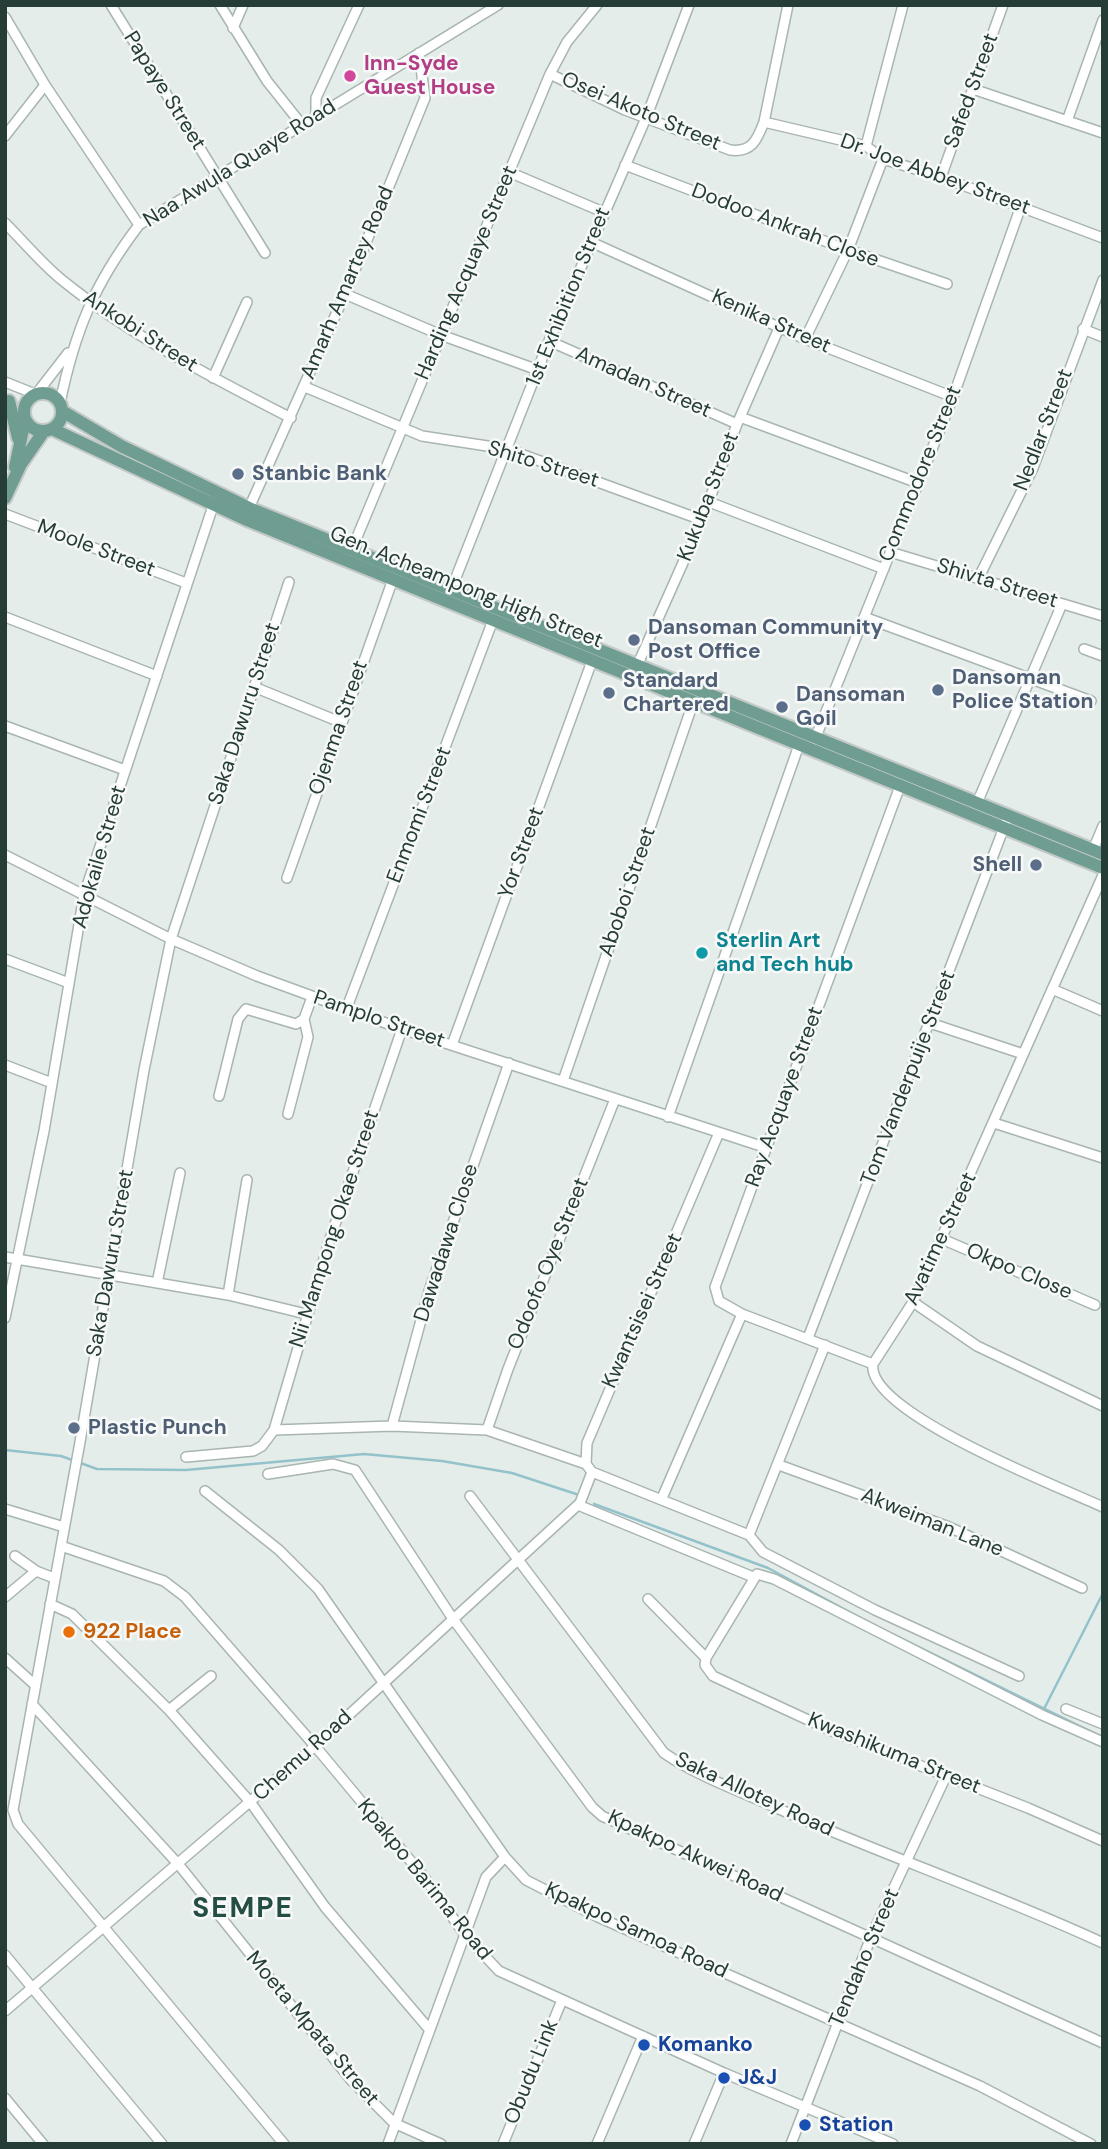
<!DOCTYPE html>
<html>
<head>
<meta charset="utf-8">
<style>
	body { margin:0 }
	#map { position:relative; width:1108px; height:2149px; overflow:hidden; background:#e5edea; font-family:"DM Sans",sans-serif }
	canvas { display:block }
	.frame { position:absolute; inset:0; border:7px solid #263d37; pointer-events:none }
</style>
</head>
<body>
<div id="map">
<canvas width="1108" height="2149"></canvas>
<div class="frame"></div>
</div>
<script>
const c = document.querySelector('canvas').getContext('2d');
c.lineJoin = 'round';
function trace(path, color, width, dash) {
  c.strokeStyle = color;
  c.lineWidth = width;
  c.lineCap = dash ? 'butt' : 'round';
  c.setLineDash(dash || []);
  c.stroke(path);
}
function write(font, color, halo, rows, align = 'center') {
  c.font = font + ' "DM Sans",sans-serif';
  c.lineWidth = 5;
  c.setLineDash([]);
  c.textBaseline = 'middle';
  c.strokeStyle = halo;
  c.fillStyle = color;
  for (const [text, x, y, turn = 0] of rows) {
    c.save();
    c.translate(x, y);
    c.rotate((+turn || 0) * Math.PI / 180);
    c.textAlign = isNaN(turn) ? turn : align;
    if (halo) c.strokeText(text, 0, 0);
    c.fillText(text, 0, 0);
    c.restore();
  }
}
const stream = new Path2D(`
	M5 1450 61 1456 97 1469 186 1470 364 1454 442 1461 512 1473 576 1494
	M594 1504 768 1568 870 1623 1100 1736
	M1044 1709 1103 1593`);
const minor = new Path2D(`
	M111 5 265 253
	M220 5 267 81 302 125
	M5 17 45 85 139 225
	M233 28 243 5
	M550 74 625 110 730 150C752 153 757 140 764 122L788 5
	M973 89 1103 133
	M316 117V98L359 5
	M1067 121 1103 20
	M764 122 866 146 883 159 941 177 1103 238
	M5 136 45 85
	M866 146 903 5
	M625 165 848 250 947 284
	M509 172 603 212
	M941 177 1003 5
	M5 223C24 242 42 264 62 280 131 336 213 378 291 418
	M591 242 805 339 953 397
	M345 294 441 335 538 370
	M1083 329 1103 337
	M805 339 848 250 883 159
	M549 341 737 424
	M213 378 247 302
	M5 382 35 394
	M305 387 422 436 507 449 702 520
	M37 393 68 353
	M60 403C75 331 94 284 139 225L498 5
	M740 417 918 483
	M709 502 884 569
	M249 508 345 294 425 98 419 53
	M5 514 186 583
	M352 549 550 74 567 42 597 5
	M890 552 1103 616
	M979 577 1033 468 1103 280
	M451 590 549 341 646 118 689 5
	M5 617 157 676
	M864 617 1091 701
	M1084 649 1103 656
	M637 666 702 520 737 424 779 328
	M254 687 340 722
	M5 726 125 770
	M815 739 953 397 1021 206
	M977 803 1062 604
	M1093 850 1103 826
	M5 855 171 939 257 976 402 1029 767 1148
	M287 878 393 579
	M5 959 69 983
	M1052 989 1103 1011
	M346 1010 493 620
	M930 1023 1023 1054
	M452 1045 592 661
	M5 1065 52 1083
	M563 1081 693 703
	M219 1096 238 1019 246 1009 296 1024 304 1019 312 997
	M288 1114 308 1037 304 1019
	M668 1117 799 745
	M994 1123 1103 1158
	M942 1239 1095 1305
	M5 1257 228 1295 306 1314
	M157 1283 180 1173
	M228 1295 247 1180
	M913 1302 977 1346 1103 1406
	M5 1318 44 1131 84 895 213 506
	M808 1338 1008 817
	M873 1364 742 1314 719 1301 715 1287 900 786
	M873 1364 913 1302 1103 875
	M873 1364C865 1412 1062 1488 1103 1507
	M392 1426 429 1291 509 1063
	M274 1430 392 1426 487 1430 586 1464
	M487 1430 508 1369 615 1099
	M186 1457 253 1451 262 1446 274 1430 329 1242 402 1029
	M779 1465 949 1527 1082 1588
	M592 1472 586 1464 587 1443 718 1135
	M592 1472 749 1535
	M268 1474 333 1464 355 1470 453 1619 592 1807 602 1816 1103 2043
	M205 1491 279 1550 318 1589 505 1857 526 1880 598 1917 980 2086 1091 2144
	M470 1496 664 1753C699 1777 740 1791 779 1809 886 1856 997 1894 1103 1943
	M662 1498 742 1314
	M578 1505 753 1577
	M5 1509 64 1527
	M749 1535 763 1552 875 1610 1019 1676
	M749 1535 825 1345
	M61 1546 164 1581 185 1597 315 1746 424 1877 465 1935 499 1971 724 2073 893 2144
	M15 1556 36 1571
	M5 1597 36 1571 54 1578
	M648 1599 706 1658
	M50 1604 72 1614 169 1710 251 1803 325 1907 429 2029
	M5 1658 35 1685
	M32 1704 179 1865 351 2080 394 2123 441 2144
	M1066 1709 1103 1724
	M169 1710 211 1676
	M1103 1742 1042 1715 774 1579 757 1574 706 1658 705 1665 713 1676 832 1731 1028 1808 1103 1841
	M5 1955 162 2144
	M5 2011 315 1746 520 1558 580 1503 592 1472
	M5 2098 43 2144
	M284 2144 18 1824 13 1810 80 1442 144 1070 171 939 289 582
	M388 2144 486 1877 505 1857
	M503 2144 562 2000
	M597 2144 643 2036
	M694 2144 724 2073
	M791 2144 871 1937 946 1776`);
const major = new Path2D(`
	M24 412a19 19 0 1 1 38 0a19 19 0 1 1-38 0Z
	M9 401 18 438
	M62 411 121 446 249 508 1103 854
	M52 429 247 520 1103 868
	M15 467 25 420
	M5 498 21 464 44 431`);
const markers = [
	[350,76,7,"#d1479c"],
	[238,474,7,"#5c6f8a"],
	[634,640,7,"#5c6f8a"],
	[938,690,7,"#5c6f8a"],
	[609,693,7,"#5c6f8a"],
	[782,707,7,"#5c6f8a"],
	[1036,865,7,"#5c6f8a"],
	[702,953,7,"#0f9aa8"],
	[74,1428,7,"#5c6f8a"],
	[69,1632,7,"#e8710a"],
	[644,2045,7,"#1a4fb4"],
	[724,2078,7,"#1a4fb4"],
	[805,2125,7,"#1a4fb4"]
];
const hotelNames = [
	["Inn-Syde",364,64],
	["Guest House",364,88]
];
const streetNames = [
	["Papaye Street",164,91,58],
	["Safed Street",972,91,-70],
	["Osei Akoto Street",641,112,23],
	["Naa Awula Quaye Road",240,164,-32],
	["Dr. Joe Abbey Street",935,175,20],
	["Dodoo Ankrah Close",785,226,21],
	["Harding Acquaye Street",467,273,-67],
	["Amarh Amartey Road",348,283,-67],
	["1st Exhibition Street",569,297,-68],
	["Kenika Street",771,322,24],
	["Ankobi Street",140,332,33],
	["Amadan Street",643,383,24],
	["Nedlar Street",1044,430,-69],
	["Shito Street",543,465,17],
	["Commodore Street",921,474,-68],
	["Kukuba Street",709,497,-69],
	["Moole Street",96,549,21],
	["Shivta Street",997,584,17],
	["Gen. Acheampong High Street",466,588,22],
	["Saka Dawuru Street",245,714,-72],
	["Ojenma Street",339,728,-71],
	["Enmomi Street",420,815,-69],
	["Yor Street",522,853,-70],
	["Adokaile Street",100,857,-74],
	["Aboboi Street",628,892,-71],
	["Pamplo Street",379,1020,19],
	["Tom Vanderpuije Street",909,1078,-69],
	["Ray Acquaye Street",785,1097,-70],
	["Nii Mampong Okae Street",335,1229,-72],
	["Avatime Street",941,1239,-65],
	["Dawadawa Close",447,1243,-72],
	["Saka Dawuru Street",111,1263,-80],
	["Odoofo Oye Street",549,1264,-68],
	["Okpo Close",1019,1272,23],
	["Kwantsisei Street",643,1311,-66],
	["Akweiman Lane",932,1523,22],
	["Kwashikuma Street",894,1754,22],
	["Chemu Road",303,1756,-42],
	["Saka Allotey Road",754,1795,25],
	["Kpakpo Akwei Road",695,1857,25],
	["Kpakpo Barima Road",424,1880,51],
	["Kpakpo Samoa Road",636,1931,25],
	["Tendaho Street",865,1958,-67],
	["Moeta Mpata Street",312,2029,50],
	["Obudu Link",532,2072,-68]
];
const serviceNames = [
	["Stanbic Bank",252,474],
	["Dansoman Community",648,628],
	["Post Office",648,652],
	["Dansoman",952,678],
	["Police Station",952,702],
	["Standard",623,681],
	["Chartered",623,705],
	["Dansoman",796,695],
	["Goil",796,719],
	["Shell",1022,865,"right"],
	["Plastic Punch",88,1428]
];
const cultureNames = [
	["Sterlin Art",716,941],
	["and Tech hub",716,965]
];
const foodNames = [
	["922 Place",83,1632]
];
const transitNames = [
	["Komanko",658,2045],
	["J&J",738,2078],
	["Station",819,2125]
];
const districtNames = [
	["SEMPE",243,1910]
];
trace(stream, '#94c2cb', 2.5);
trace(minor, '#a8b5b1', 12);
trace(major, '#c2c9c7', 16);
trace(minor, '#fff', 9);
trace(major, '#6f9d92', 12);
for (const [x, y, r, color] of markers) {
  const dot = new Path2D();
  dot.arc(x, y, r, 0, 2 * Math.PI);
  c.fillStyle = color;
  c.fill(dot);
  trace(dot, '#f6f9f8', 2.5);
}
write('bold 21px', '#b23c85', '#f6f9f8', hotelNames, 'left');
write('21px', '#263d37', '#f6f9f8', streetNames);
write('bold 21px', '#4e5e75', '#f6f9f8', serviceNames, 'left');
write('bold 21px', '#0d838f', '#f6f9f8', cultureNames, 'left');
write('bold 21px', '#c56008', '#f6f9f8', foodNames, 'left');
write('bold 21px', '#164399', '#f6f9f8', transitNames, 'left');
c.letterSpacing = '2px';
write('bold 28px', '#244d44', '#f6f9f8', districtNames);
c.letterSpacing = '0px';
</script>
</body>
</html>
